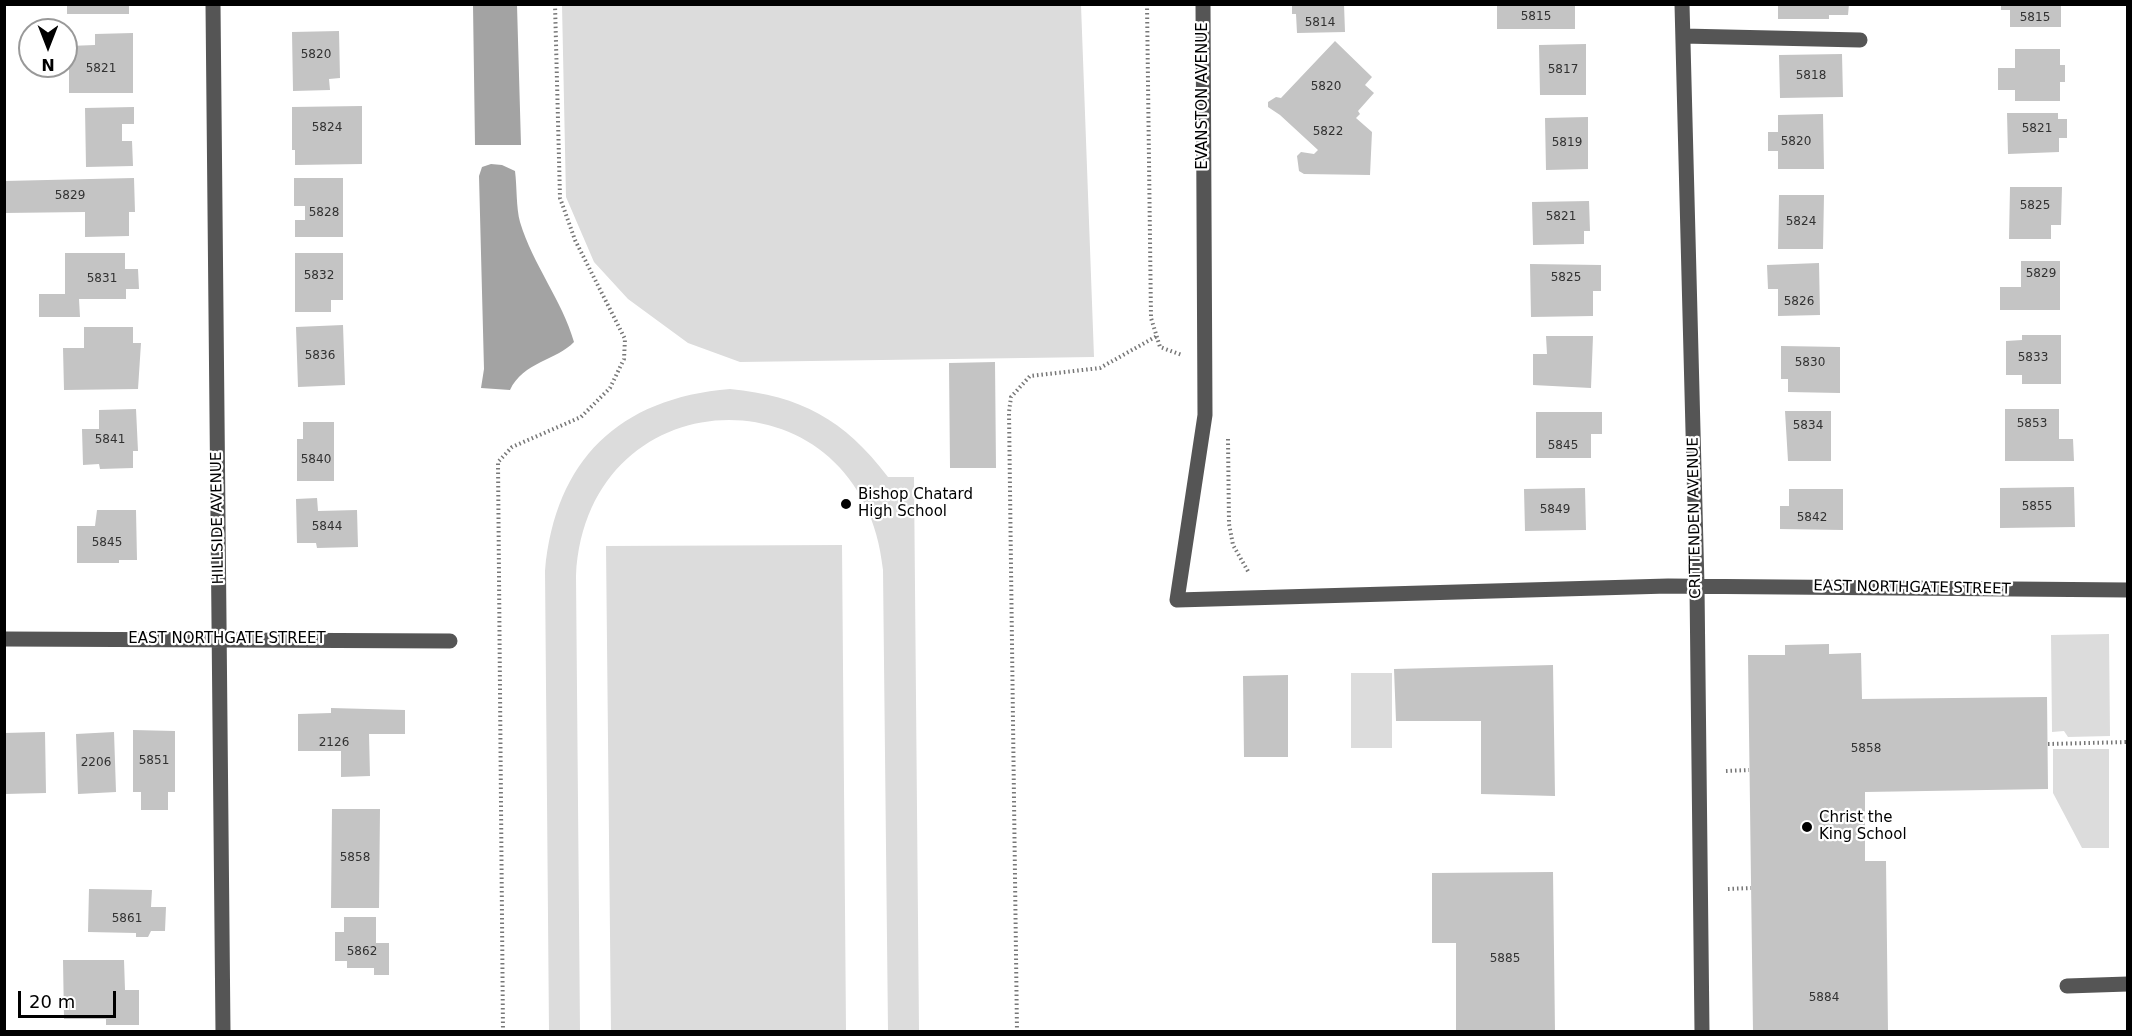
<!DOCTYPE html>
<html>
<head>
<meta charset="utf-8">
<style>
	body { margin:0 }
	#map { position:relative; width:2132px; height:1036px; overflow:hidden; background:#fff; font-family:"DejaVu Sans",sans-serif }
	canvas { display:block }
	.frame { position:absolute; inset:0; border:6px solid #000; pointer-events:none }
	.north { position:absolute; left:18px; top:18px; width:60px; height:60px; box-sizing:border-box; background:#fff; border:2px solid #999; border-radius:50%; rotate:180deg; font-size:16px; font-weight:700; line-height:24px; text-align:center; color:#000 }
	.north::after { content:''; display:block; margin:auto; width:21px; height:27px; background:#000; clip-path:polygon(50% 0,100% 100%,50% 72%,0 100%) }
	.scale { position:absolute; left:18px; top:991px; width:98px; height:27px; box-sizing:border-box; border:3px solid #000; border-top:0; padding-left:8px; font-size:18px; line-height:21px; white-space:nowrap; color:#000; -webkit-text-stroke:4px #fff; paint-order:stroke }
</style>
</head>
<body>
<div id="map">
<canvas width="2132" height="1036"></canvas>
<div class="frame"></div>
<div class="north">N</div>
<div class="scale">20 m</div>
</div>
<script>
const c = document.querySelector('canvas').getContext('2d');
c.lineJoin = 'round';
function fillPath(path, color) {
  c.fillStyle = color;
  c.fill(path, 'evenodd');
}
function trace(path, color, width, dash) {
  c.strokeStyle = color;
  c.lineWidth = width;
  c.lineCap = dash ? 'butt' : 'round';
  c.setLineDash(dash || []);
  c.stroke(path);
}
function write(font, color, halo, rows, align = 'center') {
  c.font = font + ' "DejaVu Sans",sans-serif';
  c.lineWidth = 4.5;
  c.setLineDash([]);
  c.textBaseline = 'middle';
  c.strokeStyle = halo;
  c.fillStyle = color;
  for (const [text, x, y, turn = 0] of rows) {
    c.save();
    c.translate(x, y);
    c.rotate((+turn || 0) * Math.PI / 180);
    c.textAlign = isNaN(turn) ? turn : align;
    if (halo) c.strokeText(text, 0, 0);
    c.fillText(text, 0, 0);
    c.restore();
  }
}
const green = new Path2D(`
	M562 5H1081L1094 357 740 362 688 343 628 299 594 262 566 197Z
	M730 389C801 396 844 419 888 477H914L919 1031H888L883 570C863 366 586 372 576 576L580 1031H549L545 571C555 460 619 398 730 389Z
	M842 545 846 1031H611L606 546Z
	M2109 634 2110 736 2068 737 2064 731 2052 732 2051 635Z
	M1351 673H1392V748H1351Z
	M2053 749H2109V848H2082L2053 793Z`);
const water = new Path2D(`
	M473 5H517L521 145H475Z
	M491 164 502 165 515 171C517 186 516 208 520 222 533 265 562 300 574 342 557 360 523 362 510 390L481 388 484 369 479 176 482 167Z`);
const building = new Path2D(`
	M67 4H129V14H67Z
	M1292 4H1344L1345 32 1297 33 1296 14H1292Z
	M1497 4H1575V29H1497Z
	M1778 4H1849L1848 15H1829V19H1778Z
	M2001 4H2061V27H2010V10H2001Z
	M339 31 340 78 329 79 330 90 293 91 292 32Z
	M133 33V93H69V46L95 45V34Z
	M1335 41 1372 77 1365 85 1374 93 1358 111 1360 114 1356 118 1372 132 1370 175 1304 174 1299 171 1297 156 1301 152 1314 154 1318 150 1280 115 1268 107V102L1276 97 1281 98Z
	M1586 44V95H1540L1539 45Z
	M2015 49H2060V65H2065V82H2060V101H2015V90H1998V68H2015Z
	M1842 54 1843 97 1780 98 1779 55Z
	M362 106V164L295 165V150H292V107Z
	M134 107V124H122V141H132L133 166 86 167 85 108Z
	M2007 113H2058V119H2067V138H2059V152L2008 154Z
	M1823 114 1824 169H1778V151H1768V132H1778V115Z
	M1588 117V169L1546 170 1545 118Z
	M134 178 135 212H129V236L85 237V212L4 213V181Z
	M294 178H343V237H295V220H305V206H294Z
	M2010 187H2062L2061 225H2051V239H2009Z
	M1779 195H1824L1823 249H1778Z
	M1589 201 1590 231H1584V244L1533 245 1532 202Z
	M65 253H125V269H138L139 289H126V299H79L80 317H39V294H65Z
	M295 253H343V300H331V312H295Z
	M2021 261H2060V310H2000V287H2021Z
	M1819 263 1820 315 1778 316V289H1768L1767 265Z
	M1530 264 1601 265V291H1593V316L1531 317Z
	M343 325 345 385 298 387 296 327Z
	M84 327H133V343H141L138 389 64 390 63 348H84Z
	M2022 335H2061V384H2022V375H2006V341L2022 340Z
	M1546 336H1593L1591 388 1533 385V354H1547Z
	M1781 346 1840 347V393L1788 392V379H1781Z
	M995 362 996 468H950L949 363Z
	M136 409 138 451H133V468L100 469 99 464 83 465 82 429H99V410Z
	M2005 409H2059V439H2073L2074 461H2005Z
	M1785 411H1831V461H1788Z
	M1536 412H1602V434H1591V458H1536Z
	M303 422H334V481H297V439H303Z
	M2074 487 2075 527 2000 528V488Z
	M1585 488 1586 530 1525 531 1524 489Z
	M1789 489H1843V530L1780 529V506H1789Z
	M317 498 318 511 357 510 358 547 317 548 316 543H297L296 499Z
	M97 510H136L137 560H119V563H77V526H95Z
	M1829 644V654L1861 653 1862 699 2047 697 2048 789 1865 792V861H1886L1888 1032H1753L1748 655H1785V645Z
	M1553 665 1555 796 1481 794V721H1396L1394 669Z
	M1288 675V757H1244L1243 676Z
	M331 708 405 710V734H369L370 776 341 777V751H298V714L331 713Z
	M133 730 175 731V792H168V810H141V792H133Z
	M45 732 46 793 5 794 4 733Z
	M114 732 116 792 78 794 76 734Z
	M332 809H380L379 908H331Z
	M1553 872 1555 1032H1456V943H1432V873Z
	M89 889 152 890 151 907H166L165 931H151L148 937H136V933L88 932Z
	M344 917H376V943H389V975H374V968H347V961H335V932H344Z
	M63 960H124L125 990H139V1025H106V1019H64Z`);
const path = new Path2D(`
	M1147 4 1151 318 1160 347 1182 355
	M1228 439 1229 524 1233 545 1249 573
	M2048 744 2128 742
	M1726 771 1749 770
	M1728 889 1751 888
	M503 1032 498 462 512 447 581 417 610 388 624 359 625 339 575 240 560 198 555 4
	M1017 1032 1009 412 1011 397 1030 376 1100 368 1157 336`);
const minor = new Path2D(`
	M213 4 223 1032
	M1203 4 1205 415 1177 600 1668 586 2128 590
	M1682 4 1697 586 1702 1032
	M1683 36 1860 40
	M4 639 450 641
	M2067 986 2128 984`);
const markers = [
	[846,504,6,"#000"],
	[1807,827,6,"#000"]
];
const numberNames = [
	["5815",1536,17],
	["5815",2035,18],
	["5814",1320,23],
	["5820",316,55],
	["5821",101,69],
	["5817",1563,70],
	["5818",1811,76],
	["5820",1326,87],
	["5824",327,128],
	["5821",2037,129],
	["5822",1328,132],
	["5820",1796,142],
	["5819",1567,143],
	["5829",70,196],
	["5825",2035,206],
	["5828",324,213],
	["5821",1561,217],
	["5824",1801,222],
	["5829",2041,274],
	["5832",319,276],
	["5825",1566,278],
	["5831",102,279],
	["5826",1799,302],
	["5836",320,356],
	["5833",2033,358],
	["5830",1810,363],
	["5853",2032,424],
	["5834",1808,426],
	["5841",110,440],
	["5845",1563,446],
	["5840",316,460],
	["5855",2037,507],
	["5849",1555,510],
	["5842",1812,518],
	["5844",327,527],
	["5845",107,543],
	["2126",334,743],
	["5858",1866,749],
	["5851",154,761],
	["2206",96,763],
	["5858",355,858],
	["5861",127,919],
	["5862",362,952],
	["5885",1505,959],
	["5884",1824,998]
];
const streetNames = [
	["EVANSTON AVENUE",1203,96,-90],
	["HILLSIDE AVENUE",218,518,-91],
	["CRITTENDEN AVENUE",1695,518,-91],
	["EAST NORTHGATE STREET",1912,588,1],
	["EAST NORTHGATE STREET",227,639]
];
const poiNames = [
	["Bishop Chatard",858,495],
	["High School",858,512],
	["Christ the",1819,818],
	["King School",1819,835]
];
fillPath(green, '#dcdcdc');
fillPath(water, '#a3a3a3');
fillPath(building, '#c4c4c4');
trace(path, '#777', 4, [1.5, 3]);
trace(minor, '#555', 15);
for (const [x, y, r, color] of markers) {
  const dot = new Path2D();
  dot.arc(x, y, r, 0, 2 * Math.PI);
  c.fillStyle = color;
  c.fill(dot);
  trace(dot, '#fff', 2);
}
write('12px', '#313131', null, numberNames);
write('15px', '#000', '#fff', streetNames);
write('15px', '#000', '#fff', poiNames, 'left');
</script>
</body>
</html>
